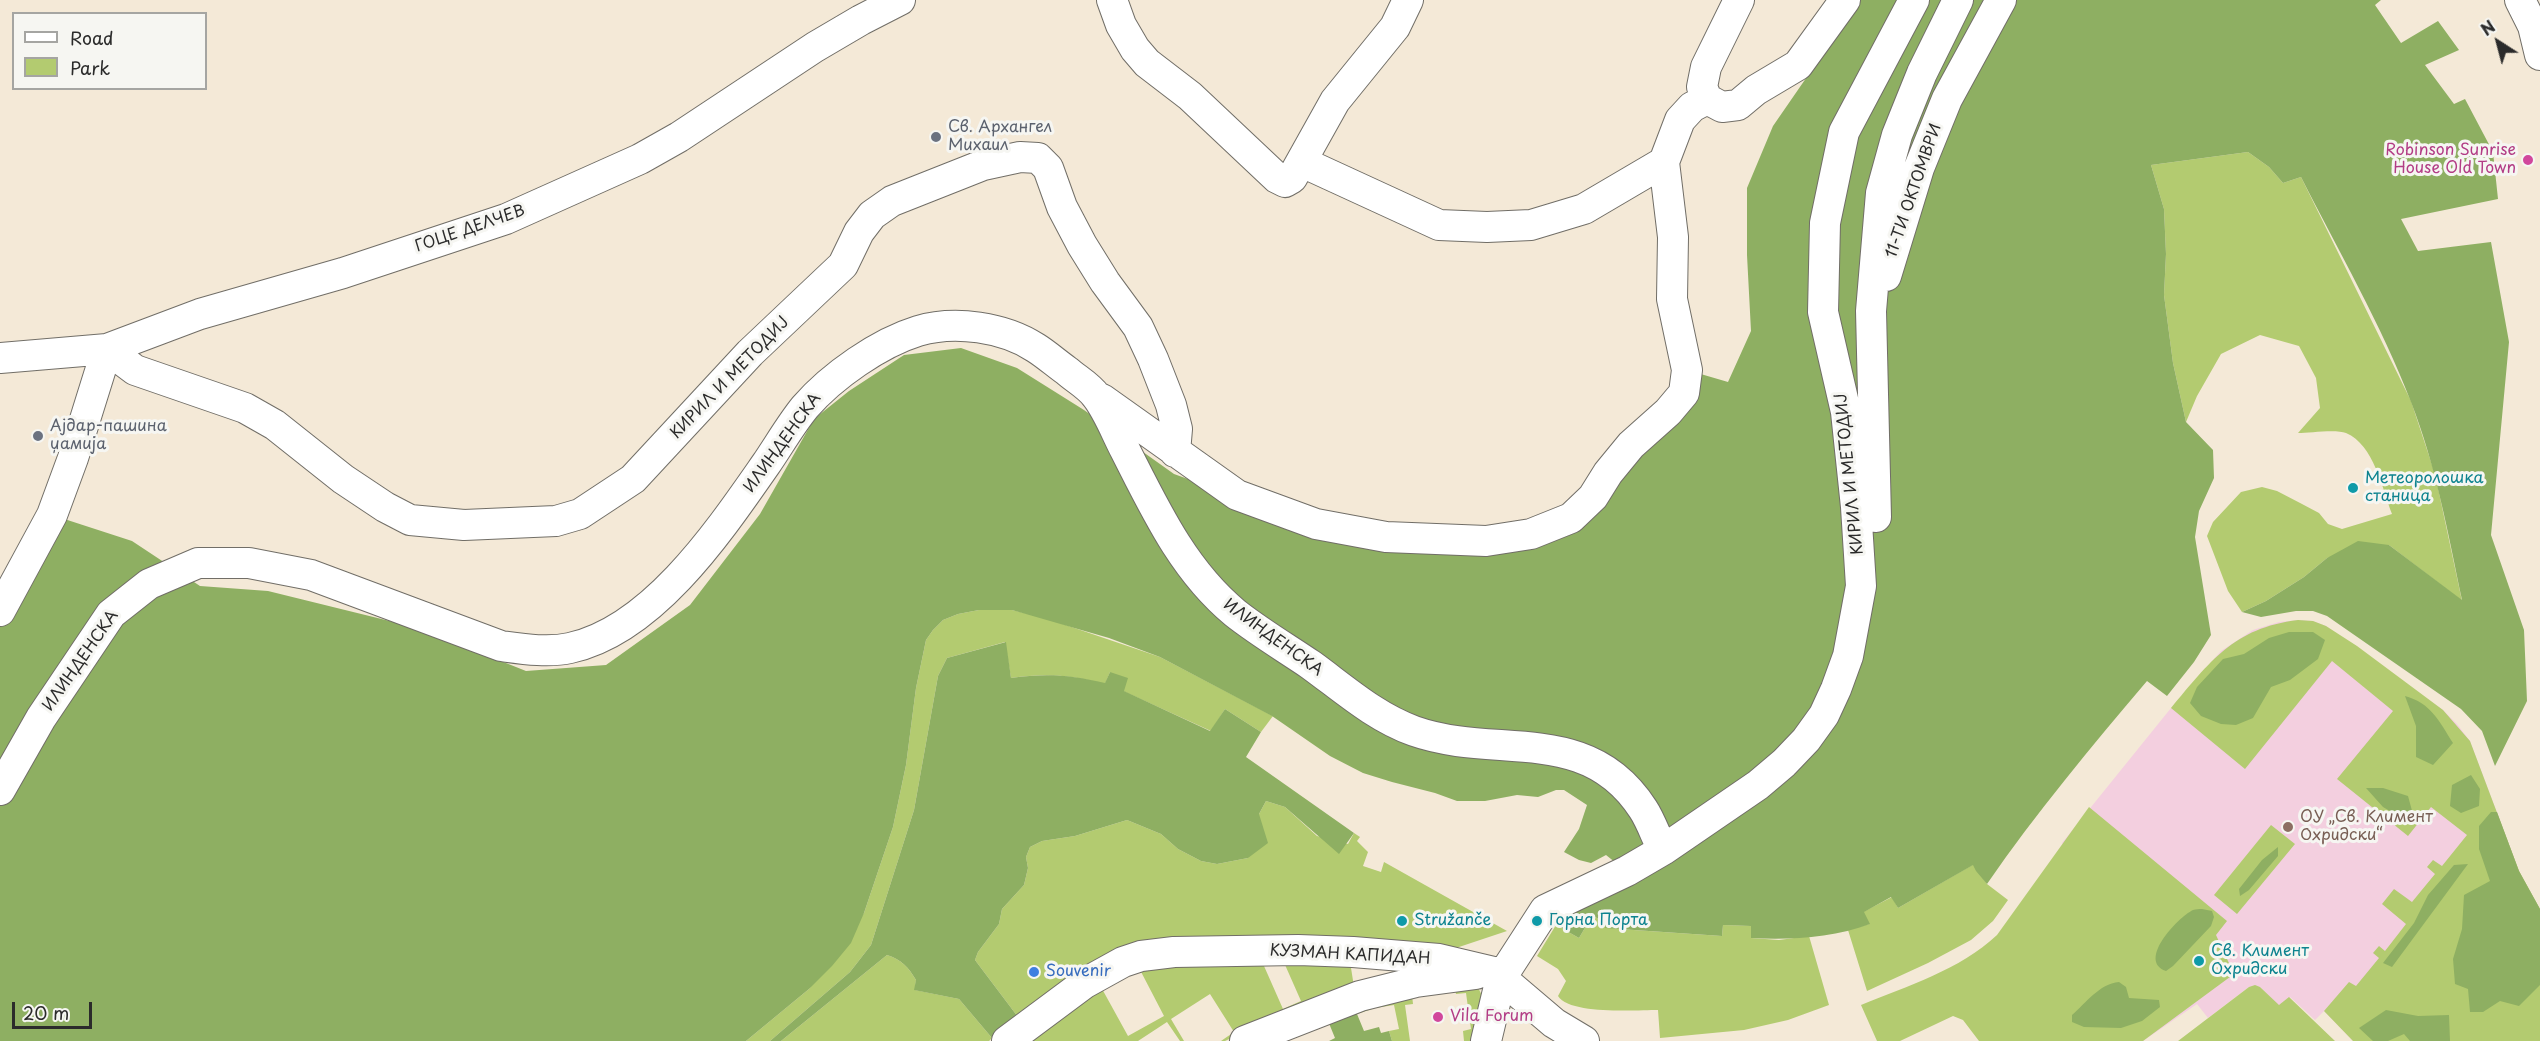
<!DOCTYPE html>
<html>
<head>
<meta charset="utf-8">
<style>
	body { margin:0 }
	#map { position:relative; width:2540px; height:1041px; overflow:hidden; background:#f4e9d7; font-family:"Playpen Sans",sans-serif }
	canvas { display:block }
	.legend { position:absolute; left:12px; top:12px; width:195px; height:78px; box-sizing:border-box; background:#f6f6f2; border:2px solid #a5a5a2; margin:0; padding:8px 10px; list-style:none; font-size:18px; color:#2b2b2b }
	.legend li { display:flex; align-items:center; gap:12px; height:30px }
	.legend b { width:30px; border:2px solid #a5a5a2 }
	.north { position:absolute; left:2468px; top:12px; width:60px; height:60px; -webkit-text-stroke:4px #f6f6f2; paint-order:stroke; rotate:324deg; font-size:16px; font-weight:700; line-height:24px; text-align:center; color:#2b2b2b }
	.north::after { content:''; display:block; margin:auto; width:21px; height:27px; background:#2b2b2b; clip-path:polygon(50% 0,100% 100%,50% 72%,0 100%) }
	.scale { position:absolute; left:12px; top:1002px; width:80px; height:27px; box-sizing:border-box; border:3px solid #2b2b2b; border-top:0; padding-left:8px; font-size:18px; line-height:21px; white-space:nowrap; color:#2b2b2b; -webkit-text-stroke:4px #f6f6f2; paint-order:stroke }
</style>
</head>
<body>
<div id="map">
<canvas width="2540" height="1041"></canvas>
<ul class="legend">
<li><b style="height:8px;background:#fff"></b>Road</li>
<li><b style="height:16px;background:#b3cb70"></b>Park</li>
</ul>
<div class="north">N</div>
<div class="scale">20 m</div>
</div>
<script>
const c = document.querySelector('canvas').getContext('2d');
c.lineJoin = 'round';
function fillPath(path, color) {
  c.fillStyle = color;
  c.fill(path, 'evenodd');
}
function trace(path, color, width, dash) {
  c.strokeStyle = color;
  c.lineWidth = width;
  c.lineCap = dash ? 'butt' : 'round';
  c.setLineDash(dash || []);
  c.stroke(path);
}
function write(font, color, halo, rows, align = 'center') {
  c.font = font + ' "Playpen Sans",sans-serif';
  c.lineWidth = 6;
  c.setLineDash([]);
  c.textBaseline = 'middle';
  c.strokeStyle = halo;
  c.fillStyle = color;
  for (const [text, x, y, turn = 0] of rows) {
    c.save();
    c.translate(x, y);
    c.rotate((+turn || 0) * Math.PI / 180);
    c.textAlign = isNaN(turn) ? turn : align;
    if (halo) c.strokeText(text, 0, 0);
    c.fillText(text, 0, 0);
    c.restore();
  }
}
const built = new Path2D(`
	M2298 620 2313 621 2326 626 2443 710 2457 724 2470 741 2519 871 2540 909 2353 1041 2324 1011 2315 1020 2290 997 2279 1006 2260 987H2249L2208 1018 2197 1004 2143 1041 2062 843 2171 708 2221 651 2253 630 2279 622Z`);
const green = new Path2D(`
	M2248 152 2269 167 2283 183 2301 177 2411 401 2435 474 2462 601 2389 545 2327 558 2304 577 2266 601 2242 612 2228 591 2207 536 2213 522 2241 492 2262 487 2277 491 2302 504 2319 513 2328 524 2342 529 2392 514C2382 488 2374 445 2346 433 2336 429 2309 433 2298 433L2320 408 2316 378 2299 346 2260 335 2221 354 2197 396 2186 422 2173 363 2164 295 2166 254 2164 209 2151 165Z
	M979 610H1012L1045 618 1160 657 1273 716 1261 732 1225 709 1211 731 1123 691 1110 672 1105 684C1071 675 1046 673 1011 678L1005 642 947 658 938 676 914 810 871 945 850 972 770 1041H746L809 989 864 913 893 827 906 765 916 688 926 640 933 630 943 620 958 614Z
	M2298 620 2313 621 2326 626 2357 646 2443 710 2470 741 2519 871 2540 909V1041H2353L2324 1011 2349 982 2356 986 2379 958 2373 953 2379 946 2385 951 2406 924 2382 904 2394 889 2412 902 2435 874 2427 867 2433 860 2442 866 2467 835 2431 807 2408 836 2337 779 2393 711 2332 661 2245 769 2171 708C2210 662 2233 628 2298 620Z
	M1266 801 1285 807 1317 836 1348 844 1354 833 1360 837 1357 841 1368 852 1363 866 1381 872 1384 862 1507 931 1453 949 1207 939 1018 1017 975 960 978 952 999 924 1002 909 1024 885 1028 868 1026 857 1030 847 1042 841 1075 836 1127 820 1161 834 1178 849 1201 861 1217 864 1248 858 1259 814Z
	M2089 807 2227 921 2216 935 2234 974 2143 1041H1979L1963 1020 1953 1016 1900 1041H1877L1861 1005C1907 986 1960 970 1997 935Z
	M2271 825 2295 844 2237 914 2214 895Z
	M1974 864 1987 884 2008 900 1993 921 1971 940 1928 963 1867 991 1848 930 1869 924 1863 912 1892 897 1898 908Z
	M1592 916 1605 921V927L1619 929 1722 936 1723 925 1752 926 1751 938 1779 940 1809 936 1829 1005 1788 1020 1744 1030 1660 1038 1658 1010C1636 1010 1570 1015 1558 996L1566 981 1558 969 1537 956 1556 925 1579 938Z
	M887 955C901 959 909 968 916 980L915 990 959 999 992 1038 989 1041H781Z
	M1349 955 1354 987 1284 1013 1225 1041H1221L1234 1032 1210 994 1171 1019 1184 1041H1180L1167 1022 1138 1041H1029L1072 1006 1101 987 1128 1036 1164 1016 1138 966 1155 962 1182 960ZM1282 958 1301 1001 1283 1009 1264 966Z
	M1454 985 1478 988C1489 1003 1478 1026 1470 1041H1464L1463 1031 1471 1029 1466 993 1456 994Z
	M2255 985 2260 987 2279 1005 2289 997 2335 1041H2178L2249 987Z
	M1412 995 1413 1004 1405 1005 1410 1041H1392L1389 1031 1399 1029 1394 1005 1375 1008 1357 1014 1352 1011Z`);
const forest = new Path2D(`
	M1860 0H2381L2375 5 2401 43 2438 21 2459 50 2425 65 2454 104 2465 99 2493 152 2498 199 2401 219 2418 251 2491 242 2509 342 2491 535 2524 630 2527 701 2495 766 2482 731 2461 709 2327 616 2313 611H2296L2261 617 2242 612 2266 601 2304 577 2327 558 2358 541 2389 545 2462 600C2448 533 2436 466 2411 402 2382 326 2338 250 2301 177L2283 183 2269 167 2248 152 2151 165 2164 209 2166 254 2164 295 2173 363 2186 422 2213 450 2214 478 2199 511 2195 537 2211 635 2194 662 2167 696 2147 681C2091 747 2036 813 1987 884L1976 871 1973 865 1898 908 1891 897 1864 912 1870 924C1833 938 1789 940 1751 938V926L1723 925 1722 936 1605 928V921L1592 916 1579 938 1556 925 1588 890 1626 871 1606 855 1591 863 1579 860 1564 852 1579 829 1587 805 1564 790H1556L1538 797 1517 795 1485 801H1457L1435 793 1392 782 1363 773 1330 756 1272 716 1160 657 1109 638 1012 610H979L958 614 943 620 933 630 926 640 916 688 906 765 893 827 864 913 851 943 832 966 809 989 746 1041H0V611L52 515 132 541 200 586 268 591 418 628 526 671 606 665 690 605 760 514 814 419 849 391 904 355 961 348 1017 368 1084 410 1174 474 1279 512 1386 537 1571 518 1687 370 1728 382 1751 331 1747 255V188L1773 126Z
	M2289 632H2313L2325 640 2318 659 2290 680 2271 687 2253 718 2236 725 2221 724 2201 716 2190 703 2197 687 2223 659 2244 654 2269 638Z
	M1006 642 1011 678C1046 673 1071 675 1105 683L1110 672 1128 678 1124 691 1210 731 1225 709 1261 732 1246 757 1354 833 1339 854 1285 807 1266 801 1259 814 1268 843 1248 858 1217 864 1201 861 1178 849 1161 834 1127 820 1075 836 1042 841 1030 847 1026 857 1028 868 1024 885 1002 909 999 924 978 952 975 960 1018 1017 992 1038 959 999 914 990 916 980C909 968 901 959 887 955L781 1041H770L850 972 871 945 914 810 938 676 947 658Z
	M2405 696C2431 703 2439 721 2453 743L2433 765 2416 757V726Z
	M2471 775 2480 789 2479 806 2461 813 2450 806 2452 785Z
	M2366 788H2383L2408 796 2414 818 2405 820 2383 807Z
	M2491 812H2497L2519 871 2540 909V985L2519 1006 2500 1001 2483 1012H2470L2468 989 2455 984 2453 959 2462 929 2464 895 2490 881 2479 849V826Z
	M2278 847V856L2249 890 2240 896 2239 889 2262 860Z
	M2468 864 2392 967 2383 963 2414 923 2428 895 2454 865Z
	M2202 909 2212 911 2214 917 2211 926 2173 966 2166 971C2137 961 2177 918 2193 910 2196 909 2199 909 2202 909Z
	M2119 982 2126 987 2129 998 2159 1000 2160 1007 2142 1021 2121 1028 2084 1027 2072 1022V1015C2086 1003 2099 984 2119 982Z
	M2386 1010 2418 1016 2449 1015 2450 1041H2410L2404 1034 2388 1041H2373L2359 1028Z
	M1352 1011 1357 1014 1364 1031 1379 1027 1381 1033 1389 1031 1392 1041H1329L1335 1038 1326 1016Z`);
const minor = new Path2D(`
	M1112 0 1121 25 1135 49 1147 63 1190 96 1277 178 1285 182 1292 178 1335 101 1395 27 1408 0
	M1739 0 1706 67 1702 87 1707 99 1722 107 1738 105 1756 90 1798 65 1845 0
	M2520 0 2533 26 2540 55
	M1302 162 1439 225 1487 227 1531 225 1584 209 1664 162
	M1886 276 1919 168 1947 99 2001 0
	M0 358 107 349 200 314 343 273 506 219 640 159 679 137 815 47 861 20 900 0
	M1102 399 1237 495 1316 524 1386 537 1486 541 1531 534 1571 518 1593 497 1608 473 1631 445 1668 412 1684 393 1687 370 1672 299 1673 237 1664 162 1680 120 1692 107 1707 99
	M1876 517 1871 311 1881 193 1897 135 1922 73 1958 0
	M0 611 52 515 73 458 107 349 135 370 245 408 275 425 343 479 385 507 410 520 464 525 556 521 580 514 633 479 750 353 843 265 859 232 872 215 892 201 983 165 1020 157 1038 158 1048 168 1062 207 1082 245 1105 282 1138 327 1153 359 1171 405 1177 429 1175 452
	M0 790 41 718 111 614 149 584 198 563H249L311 575 501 646C523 649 548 653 570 648 653 630 720 530 766 464 779 445 791 424 805 407 832 376 879 343 918 331 955 320 1004 327 1036 348 1047 355 1057 364 1067 371 1076 379 1089 386 1096 396 1108 411 1116 433 1125 450 1155 509 1183 570 1235 613 1259 632 1286 648 1311 665 1344 689 1375 717 1414 731 1496 760 1587 722 1643 809 1651 821 1656 837 1663 850L1627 871 1545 910 1501 978 1486 1041
	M1663 850 1758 785 1784 763 1806 740 1824 715 1836 689 1848 656 1861 586 1856 507 1846 412 1823 312 1825 223 1844 132 1914 0
	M1007 1041 1085 983 1123 962 1141 956 1174 952 1298 950 1353 952 1439 959 1494 972 1554 1023 1584 1041
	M1245 1041 1360 996 1416 982 1476 974`);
const markers = [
	[936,137,6,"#6b7280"],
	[2528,160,6,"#d1479c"],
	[38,436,6,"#6b7280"],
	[2353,488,6,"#0f9aa8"],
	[2288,827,6,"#8d6e63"],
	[1402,921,6,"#0f9aa8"],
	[1537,921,6,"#0f9aa8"],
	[2199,961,6,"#0f9aa8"],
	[1034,972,6,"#3f7fe0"],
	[1438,1017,6,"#d1479c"]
];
const worshipNames = [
	["Св. Архангел",948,128],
	["Михаил",948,146],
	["Ајдар-пашина",50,427],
	["џамија",50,445]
];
const hotelNames = [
	["Robinson Sunrise",2516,151],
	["House Old Town",2516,169],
	["Vila Forum",1450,1017,"left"]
];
const streetNames = [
	["11-ТИ ОКТОМВРИ",1914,191,-71],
	["ГОЦЕ ДЕЛЧЕВ",470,229,-19],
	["КИРИЛ И МЕТОДИЈ",730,378,-46],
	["ИЛИНДЕНСКА",783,443,-54],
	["КИРИЛ И МЕТОДИЈ",1850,474,-96],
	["ИЛИНДЕНСКА",1273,638,36],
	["ИЛИНДЕНСКА",81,661,-55],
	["КУЗМАН КАПИДАН",1350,955,3]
];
const cultureNames = [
	["Метеоролошка",2365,479],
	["станица",2365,497],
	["Stružanče",1414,921],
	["Горна Порта",1549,921],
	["Св. Климент",2211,952],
	["Охридски",2211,970]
];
const educationNames = [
	["ОУ „Св. Климент",2300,818],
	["Охридски“",2300,836]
];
const shopNames = [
	["Souvenir",1046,972]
];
fillPath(built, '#f3cfdf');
fillPath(green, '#b3cb70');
fillPath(forest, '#8eaf62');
trace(minor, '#716e67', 32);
trace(minor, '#fff', 30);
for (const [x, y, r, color] of markers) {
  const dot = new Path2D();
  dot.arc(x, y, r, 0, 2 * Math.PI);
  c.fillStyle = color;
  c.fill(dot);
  trace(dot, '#f6f6f2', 2);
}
write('16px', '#5b616d', '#f6f6f2', worshipNames, 'left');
write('16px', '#b23c85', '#f6f6f2', hotelNames, 'right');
write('16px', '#2b2b2b', '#f6f6f2', streetNames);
write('16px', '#0d838f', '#f6f6f2', cultureNames, 'left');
write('16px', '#785e54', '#f6f6f2', educationNames, 'left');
write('16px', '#366cbe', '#f6f6f2', shopNames, 'left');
</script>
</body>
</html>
